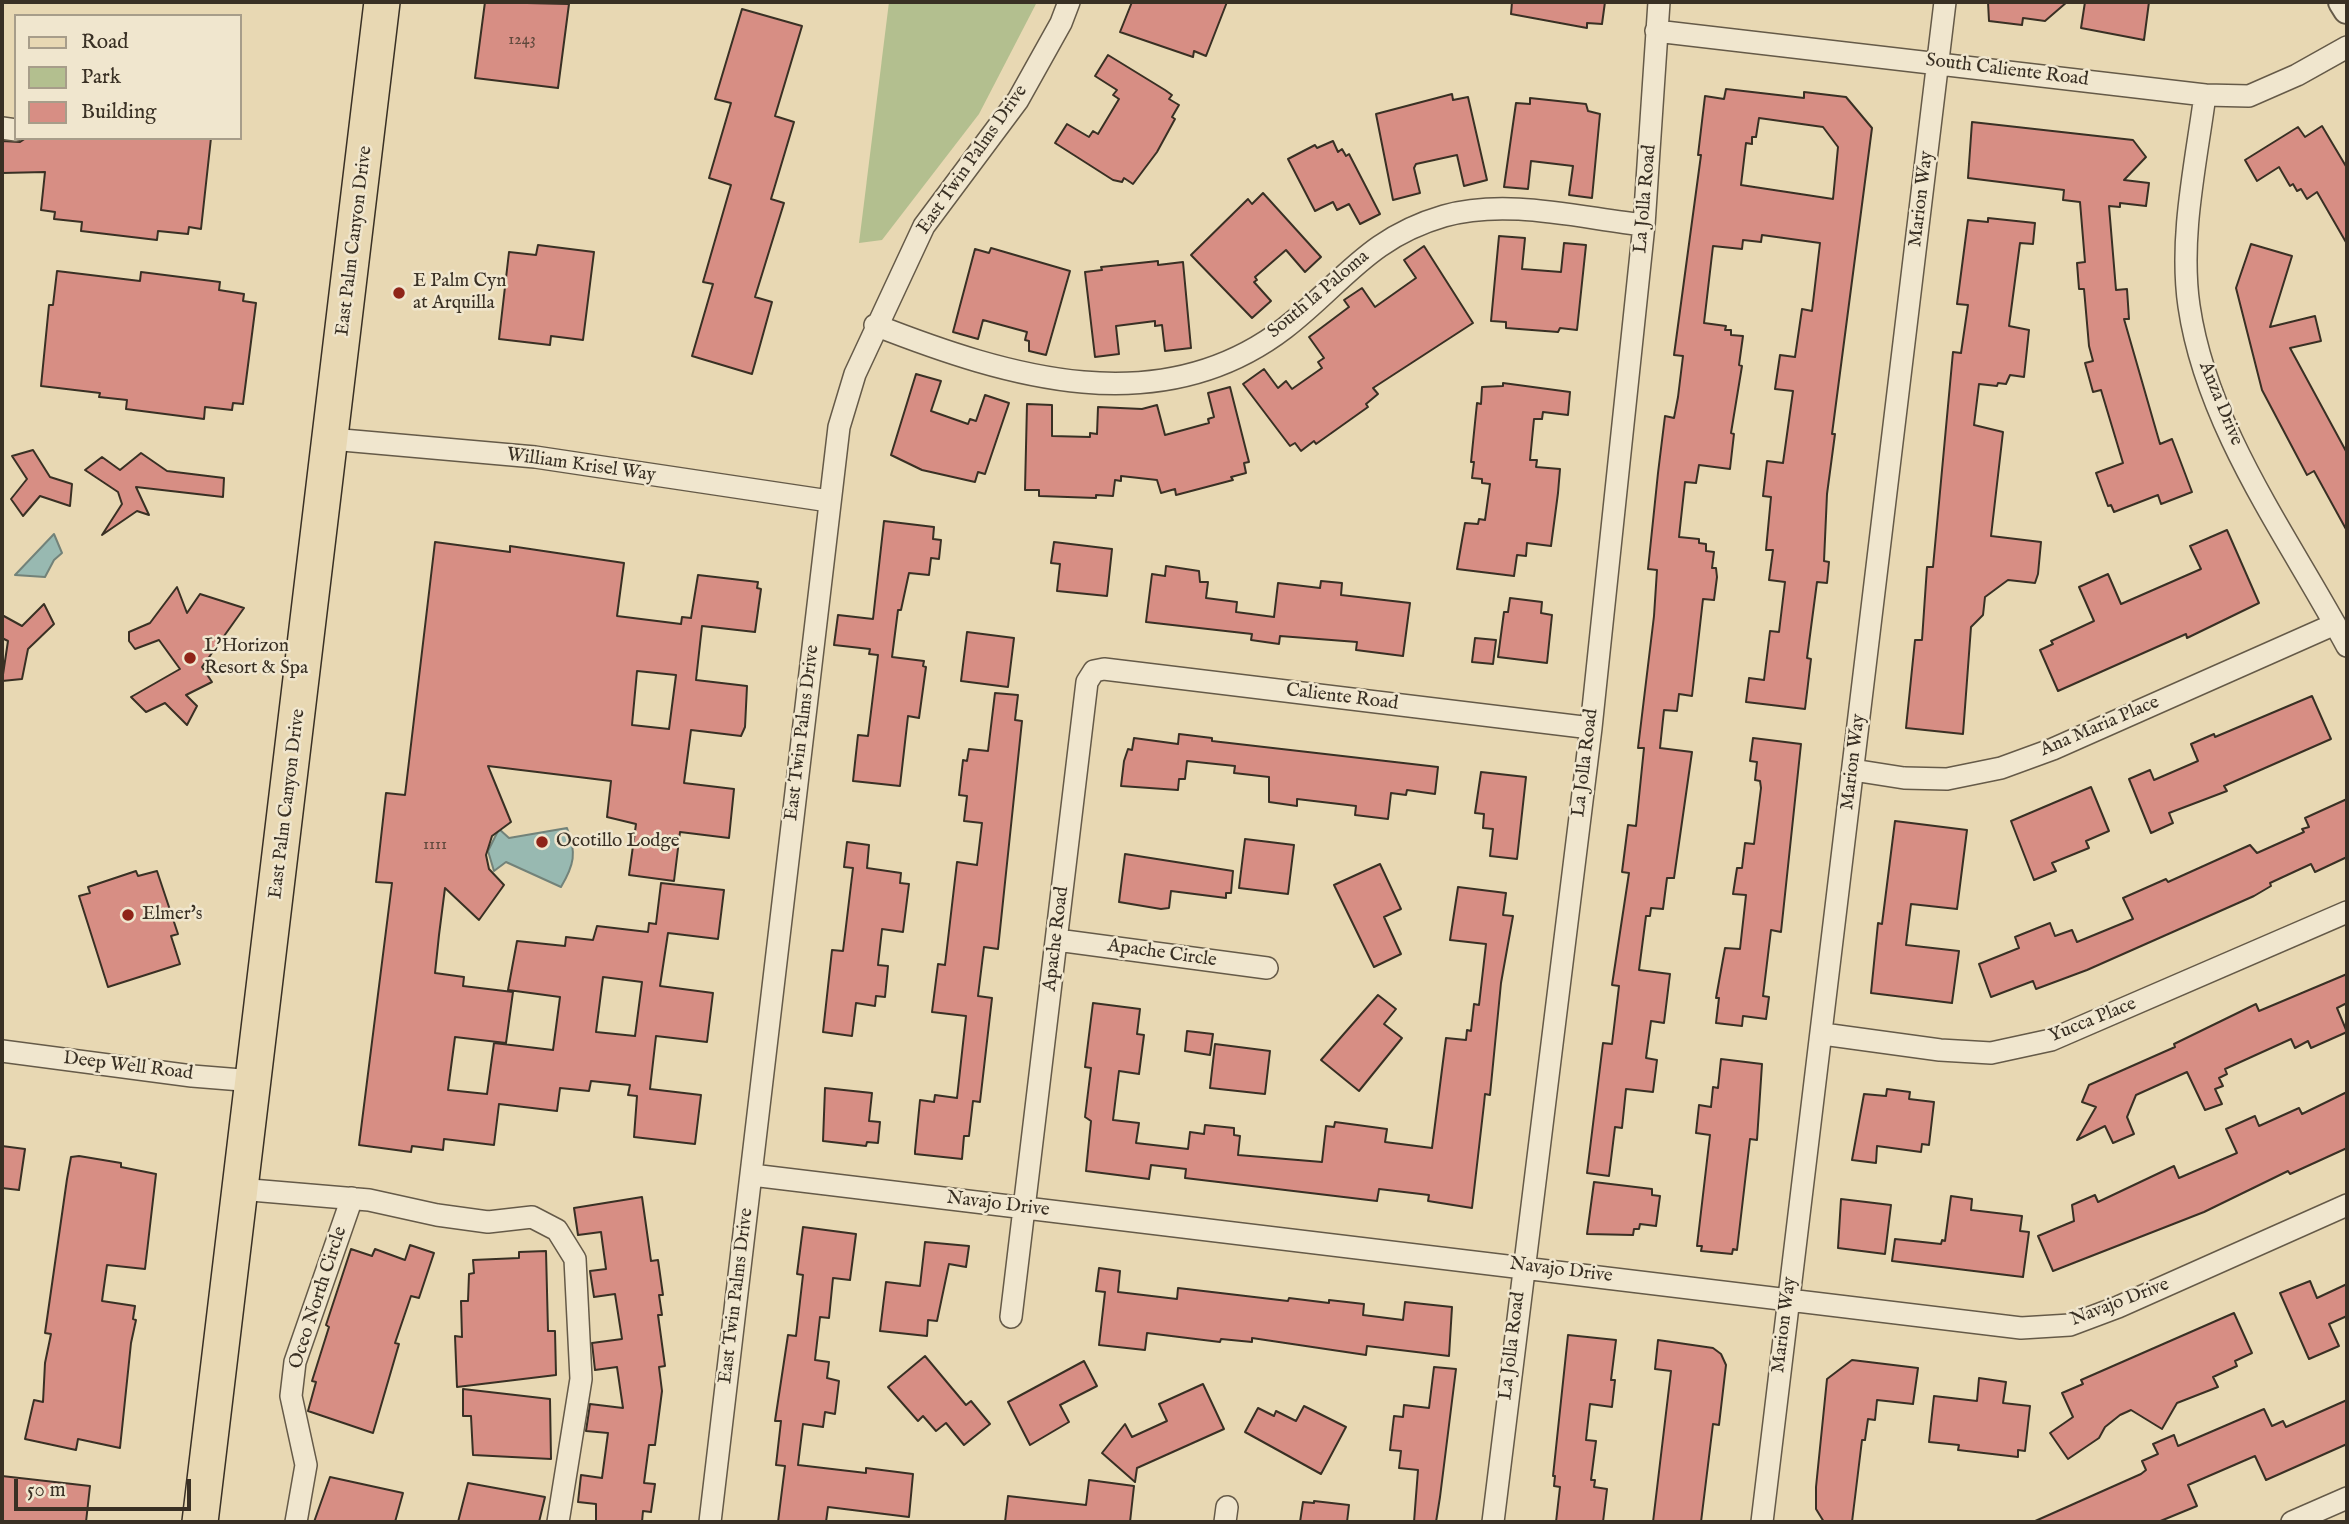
<!DOCTYPE html>
<html>
<head>
<meta charset="utf-8">
<style>
	body { margin:0 }
	#map { position:relative; width:2349px; height:1524px; overflow:hidden; background:#e8d8b3; font-family:"IM FELL English",serif }
	canvas { display:block }
	.frame { position:absolute; inset:0; border:4px solid #393024; pointer-events:none }
	.legend { position:absolute; left:14px; top:14px; width:228px; height:126px; box-sizing:border-box; background:#f0e6ce; border:2px solid #a79d8a; margin:0; padding:9px 12px; list-style:none; font-size:21px; color:#393024 }
	.legend li { display:flex; align-items:center; gap:14px; height:35px }
	.legend b { width:35px; border:2px solid #a79d8a }
	.scale { position:absolute; left:14px; top:1479px; width:177px; height:32px; box-sizing:border-box; border:4px solid #393024; border-top:0; padding-left:9px; font-size:21px; line-height:24px; white-space:nowrap; color:#393024; -webkit-text-stroke:5px #f0e6ce; paint-order:stroke }
</style>
</head>
<body>
<div id="map">
<canvas width="2349" height="1524"></canvas>
<div class="frame"></div>
<ul class="legend">
<li><b style="height:9px;background:#e8d8b3"></b>Road</li>
<li><b style="height:19px;background:#b3bf8f"></b>Park</li>
<li><b style="height:19px;background:#d78e84"></b>Building</li>
</ul>
<div class="scale">50 m</div>
</div>
<script>
const c = document.querySelector('canvas').getContext('2d');
c.lineJoin = 'round';
function fillPath(path, color) {
  c.fillStyle = color;
  c.fill(path, 'evenodd');
}
function trace(path, color, width, dash) {
  c.strokeStyle = color;
  c.lineWidth = width;
  c.lineCap = dash ? 'butt' : 'round';
  c.setLineDash(dash || []);
  c.stroke(path);
}
function write(font, color, halo, rows, align = 'center') {
  c.font = font + ' "IM FELL English",serif';
  c.lineWidth = 5;
  c.setLineDash([]);
  c.textBaseline = 'middle';
  c.strokeStyle = halo;
  c.fillStyle = color;
  for (const [text, x, y, turn = 0] of rows) {
    c.save();
    c.translate(x, y);
    c.rotate((+turn || 0) * Math.PI / 180);
    c.textAlign = isNaN(turn) ? turn : align;
    if (halo) c.strokeText(text, 0, 0);
    c.fillText(text, 0, 0);
    c.restore();
  }
}
const green = new Path2D(`
	M889 2H1037L979 114 882 240 859 243Z`);
const water = new Path2D(`
	M54 534 62 553 54 560 45 577 15 575Z
	M567 828C577 853 574 865 561 887L506 862 494 871 488 851 499 829 509 838Z`);
const building = new Path2D(`
	M485 2 569 4 558 88 475 78Z
	M1132 2H1227L1206 56 1194 51 1193 57 1120 32Z
	M1512 2H1605L1602 24 1587 23V28L1511 14Z
	M1988 2H2067L2045 21 2023 18 2022 25 1989 21Z
	M2085 2H2149L2144 40 2081 28Z
	M742 9 802 26 775 116 794 122 771 199 784 203 755 297 772 302 752 374 692 356 713 284 703 282 731 185 709 178 731 103 715 99Z
	M1108 55 1165 90 1172 95 1169 99 1179 105 1172 117 1175 119 1157 152 1133 184 1124 178 1122 182 1113 180 1055 143 1067 124 1089 137 1093 131 1098 134 1119 99 1113 95 1117 90 1095 76Z
	M1726 89 1804 98V92L1846 97 1872 128 1832 434H1835L1827 494 1824 561 1829 562 1827 583 1817 582 1807 658 1811 659 1805 709 1746 702 1749 678 1764 680 1770 631 1779 632 1785 582 1769 580 1773 550H1766L1771 497 1763 496 1767 461 1783 463 1793 391 1775 389 1780 355 1795 357 1802 309 1812 311 1820 243 1762 235 1761 242 1743 240 1742 249 1713 246 1704 323 1726 326 1725 330H1731V335L1743 336 1739 365 1742 366 1731 433 1734 434 1730 469 1699 465 1696 483 1685 482 1679 537 1699 539V543L1706 544V551L1714 552 1712 568H1716L1717 577 1714 600 1703 599 1692 696 1679 694 1677 711 1664 710 1660 748 1692 752 1674 878H1667L1663 909 1651 908 1650 916H1646L1639 970 1670 974 1664 1023 1651 1021 1646 1058 1657 1060 1653 1092 1626 1089 1622 1128 1615 1127 1609 1176 1587 1173 1603 1043 1612 1044 1619 986 1612 985 1629 873 1622 872 1628 825 1636 826 1644 748H1638L1654 616 1657 570 1648 569 1658 473 1665 416 1674 418 1678 397 1683 356 1674 355 1701 155H1698L1705 96 1724 99ZM1759 118 1823 127 1838 147 1833 199 1741 185 1746 143 1752 144V137H1756Z
	M1452 94 1453 100 1468 97 1487 180 1464 186 1457 155 1416 164 1414 168 1420 193 1393 200 1376 114Z
	M1530 98 1586 104 1588 111 1600 114 1592 198 1569 195 1573 166 1531 161 1528 189 1504 187 1516 103 1530 104Z
	M1972 122 2133 140 2146 157 2124 180 2149 183 2146 206 2120 203V207L2109 206 2116 290 2127 289 2129 319H2124L2160 444 2172 439 2192 492 2161 504 2158 495 2114 512 2111 505 2108 506 2096 473 2123 463 2101 390 2093 392 2085 363 2093 361 2089 346 2084 289H2079L2077 263 2085 262 2080 202 2063 200 2064 190 1968 178Z
	M2322 126 2347 168V244L2317 192 2307 199 2301 189 2297 191 2293 184 2290 186 2279 167 2257 181 2245 160 2298 127 2305 137Z
	M26 138H211L201 229 189 227 188 234 158 231 157 240 81 231 82 222 54 219 55 212 41 210 45 172 2 173V141L20 142Z
	M1333 141 1338 152 1342 149 1346 156 1349 154 1380 214 1360 224 1349 204 1337 210 1333 202 1315 211 1288 159 1315 145 1317 148Z
	M1263 193 1321 257 1305 272 1286 250 1255 277 1257 280 1254 282 1271 301 1252 318 1191 255 1248 199 1252 204Z
	M1988 218 2035 223 2033 244 2020 243 2009 326 2029 330 2024 377 2010 375 2006 384 1998 383 1997 386 1979 384 1974 425 2003 432 1991 536 2041 542 2038 574 2035 583 2008 580 1985 597 1983 615 1971 627 1963 734 1906 728 1915 640H1922L1927 567H1933L1953 352 1961 353 1968 305 1957 304 1968 220 1988 222Z
	M1499 236 1525 238 1522 269 1561 272 1564 243 1586 245 1577 330 1560 328 1558 332 1506 328V322L1491 321Z
	M2251 244 2292 256 2270 327 2315 316 2321 341 2290 348 2347 453V531L2314 471 2307 475 2262 390 2236 288Z
	M538 245 594 252 583 340 551 336 550 345 499 339 509 252 536 255Z
	M1424 246 1473 323 1373 388 1378 394 1366 404 1368 407 1316 444 1314 441 1301 451 1295 443 1290 446 1243 384 1264 369 1278 388 1286 381 1292 389 1322 368 1318 362 1324 358 1309 337 1349 307 1344 300 1362 288 1375 307 1416 278 1404 260Z
	M991 248 1070 271 1046 355 1029 351V341L1025 340 1027 332 983 320 978 339 953 332 975 249 989 253Z
	M1158 261V265L1183 262 1191 348 1165 351 1162 325 1155 326V321L1116 326 1119 354 1095 357 1085 272 1102 270 1101 267Z
	M57 271 140 281 141 272 220 282 219 290 244 294 243 301 256 303 243 404 233 403 232 410 205 407 204 419 126 409 127 400 99 397 100 393 41 386 49 305H53Z
	M916 374 941 381 931 411 968 424 970 419 976 421 985 395 1009 403 985 474 978 472 975 482 922 470 891 455Z
	M1503 383 1570 392 1568 415 1543 412 1542 419H1534L1530 460H1537L1536 467 1560 469 1558 493 1551 546 1527 543 1526 556 1517 555 1514 576 1457 569 1465 523 1478 524 1479 519 1485 520 1490 484 1482 483V479L1472 478 1474 462H1471L1477 403 1481 404 1482 387 1503 386Z
	M1230 387 1249 462 1244 463 1246 473 1231 477 1233 480 1176 495 1175 489 1161 493 1157 480 1121 476V481L1115 480 1113 496 1096 495V498L1039 496V490H1025L1027 404 1052 405V436L1090 437V433L1097 434 1098 407 1142 409 1157 405 1165 435 1209 423 1208 419 1214 417 1208 393Z
	M33 450 50 477 72 484 70 506 40 496 23 516 11 499 27 479 12 456Z
	M141 453 167 471 224 478 223 497 136 487 149 515 137 511 102 535 122 504 118 492 85 470 102 457 120 470Z
	M884 521 934 527 933 539 941 540 939 559 931 558 929 575 909 573 901 610H898L892 657 924 661 923 666 926 667 919 718 908 716 900 786 853 781 858 735 868 736 878 655 869 654 870 649 834 645 838 615 873 619Z
	M2227 530 2259 603 2187 638 2186 634 2058 691 2040 650 2053 644 2051 641 2094 621 2079 587 2108 574 2121 604 2201 569 2190 546Z
	M435 542 510 552V546L624 563 617 616 681 624 682 617 691 618 698 575 758 582 757 588 761 589 755 632 702 626 696 680 747 686 745 727 741 736 691 730 684 783 734 789 729 838 680 832 674 881 629 875 636 824 607 817 611 781 488 766 511 822 492 836 486 855 489 869 504 885 479 920 445 888 439 935 435 973 464 977 463 986 513 992 506 1043 455 1037 448 1090 487 1094 494 1043 553 1050 560 997 508 990 517 941 565 946 566 937 593 940 597 926 648 932 649 923 656 924 661 883 724 890 718 939 668 933 660 986 713 993 707 1042 656 1036 651 1080 650 1089 701 1095 695 1144 634 1137 637 1096 628 1095 630 1085 591 1081 589 1091 560 1088 557 1111 499 1104 494 1145 444 1139 443 1150 412 1146 411 1152 359 1145 392 883 376 882 386 793 405 795ZM637 671 676 675 669 729 632 725ZM603 977 642 982 635 1036 596 1032Z
	M1054 542 1112 549 1107 596 1057 591 1060 564 1051 563Z
	M1166 566 1199 571 1200 582H1208L1206 598 1237 602 1236 612 1274 617 1278 583 1320 588 1321 581 1342 583 1341 595 1410 603 1403 656 1356 650 1357 642 1280 636 1279 644 1251 640 1252 634 1146 622 1152 574 1165 576Z
	M177 587 187 613 200 594 244 608 202 667 212 682 186 695 197 706 187 725 165 703 146 712 131 697 180 669 159 640 135 649 129 641V632L150 623Z
	M1510 598 1542 602 1541 613 1552 615 1547 663 1498 657 1504 612H1508Z
	M44 604 54 624 28 649 22 679 2 681 8 641 2 638V615L22 626Z
	M967 632 1014 638 1008 687 961 681Z
	M1475 638 1496 640 1493 664 1472 662Z
	M995 693 1018 695 1015 720 1022 721 998 949 984 947 978 996 992 998 980 1102 973 1101 969 1136H964L962 1159 915 1154V1151L920 1100 934 1102 935 1095 957 1098 966 1016 932 1012 938 964 945 965 957 862 977 865 982 823 964 821 967 796 959 795 963 760 967 761 969 749 988 751Z
	M2312 696 2331 739 2224 786 2227 791 2169 813 2173 823 2151 833 2129 779 2150 770 2154 780 2198 761 2191 744 2214 734 2215 737Z
	M1179 734 1212 738V741L1438 767 1435 794 1407 790 1406 795 1391 793 1388 819 1355 815 1356 806 1297 799V806L1269 802V777L1234 773 1235 766 1187 761 1185 779H1179L1178 790 1121 786 1124 761 1128 749 1132 750 1134 738 1178 744Z
	M1753 738 1801 744 1781 932 1771 930 1763 996 1769 997 1766 1019 1743 1016 1742 1026 1716 1023 1719 998H1716L1725 948 1740 949 1746 895 1733 894 1737 868H1742L1745 843 1754 844 1761 788 1760 781 1755 780 1757 762 1750 761Z
	M1481 772 1526 777 1517 859 1490 856 1493 829 1483 828 1484 814 1475 813Z
	M2091 787 2109 831 2086 841 2089 848 2052 863 2056 871 2034 880 2011 821Z
	M2347 799V857L2315 872 2311 864 2270 883 2271 886 2254 896 2087 970 2036 989 2033 981 1991 997 1979 964 2019 948 2015 937 2050 923 2055 936 2072 930 2077 942 2133 919 2123 898 2166 879 2168 882 2250 845 2257 853 2304 832 2302 829 2309 827 2305 818Z
	M1895 821 1967 830 1957 909 1911 904 1906 945 1959 951 1952 1003 1871 993 1878 923 1882 924Z
	M1245 839 1294 845 1288 894 1239 888Z
	M847 842 869 845 867 868 901 873 900 883 909 884 903 932 882 929 878 965 888 966 885 997 876 996 875 1006 856 1003 852 1036 823 1032 832 950 843 951 853 868 844 867Z
	M1125 854 1233 871 1231 893H1226V898L1171 891 1169 908 1161 909 1119 902Z
	M1380 864 1401 909 1384 917 1401 954 1374 967 1334 885Z
	M136 871 138 876 157 871 178 934 171 936 180 964 108 987 79 896 90 893 88 887Z
	M1458 887 1506 893 1503 915 1513 916 1501 983 1490 1095 1485 1094 1484 1104 1472 1208 1428 1201 1429 1195 1379 1189 1377 1201 1185 1178 1186 1169 1151 1165 1149 1179 1086 1171 1091 1121 1085 1117 1091 1068 1085 1067 1093 1003 1140 1009 1137 1034 1144 1035 1139 1074 1119 1071 1113 1120 1139 1123 1136 1143 1188 1149 1190 1132 1204 1134 1205 1125 1234 1128V1135L1240 1136 1238 1155 1322 1162 1326 1126 1334 1127 1335 1122 1387 1129 1385 1142 1432 1148 1446 1038 1466 1040 1467 1030 1471 1031 1474 1004 1479 1005 1486 944 1450 940Z
	M2347 974V1003L2337 1008 2347 1032 2311 1048 2308 1041 2295 1048 2291 1039 2225 1069 2227 1074 2219 1078 2223 1086 2215 1089 2222 1104 2205 1110 2187 1072 2136 1095 2127 1117 2134 1134 2113 1143 2105 1126 2077 1140 2096 1107 2082 1102 2089 1085 2175 1047 2174 1044 2256 1004 2259 1011Z
	M1378 995 1396 1009 1384 1024 1402 1038 1359 1091 1321 1060Z
	M1187 1031 1213 1034 1210 1055 1185 1051Z
	M1215 1044 1270 1051 1265 1094 1210 1088Z
	M1721 1059 1762 1064 1757 1140 1750 1139 1737 1250 1733 1249 1732 1254 1701 1251 1702 1246H1697L1710 1135 1696 1133 1699 1105 1711 1107 1713 1087 1718 1088Z
	M825 1088 872 1093 869 1121 880 1122 878 1143 867 1142 866 1146 823 1141Z
	M1887 1089 1910 1092 1909 1099 1934 1102 1929 1145 1922 1144 1921 1152 1877 1146 1876 1163 1852 1160 1864 1094 1886 1096Z
	M2347 1092V1148L2290 1174 2288 1171 2204 1212 2053 1271 2038 1236 2074 1221 2072 1205 2095 1195 2098 1202 2174 1166 2179 1178 2237 1153 2226 1129 2255 1116 2259 1126 2299 1108 2302 1114Z
	M2 1146 25 1149 19 1190 2 1188Z
	M79 1156 121 1163V1167L156 1174 145 1269 107 1265 102 1301 135 1306 133 1319 136 1320 131 1343 120 1448 78 1439 76 1450 25 1439 34 1400 43 1402 45 1363 51 1334 45 1333 67 1179 71 1157Z
	M1594 1182 1652 1189V1195L1660 1196 1656 1226 1640 1224 1639 1229H1634L1633 1235 1587 1234Z
	M1951 1196 1972 1199 1971 1210 2022 1216 2020 1231 2029 1232 2023 1277 1892 1261 1895 1239 1941 1244 1942 1240 1945 1241Z
	M642 1197 651 1261 658 1260 663 1295H659L662 1315H658L665 1366 659 1367 662 1391 655 1445H649L644 1483 655 1484 651 1512 643 1511 642 1522H596V1504L578 1502 581 1475 602 1478 608 1433 586 1431 590 1404 623 1408 617 1367 595 1370 592 1343 622 1339 615 1294 594 1297 590 1271 606 1269 601 1232 578 1235 574 1208Z
	M1841 1199 1891 1205 1885 1254 1838 1248Z
	M803 1227 856 1234 850 1280 833 1278 829 1318 820 1317 815 1360 829 1362 827 1378 839 1381 835 1414 825 1412 823 1427 803 1424 798 1465 866 1473V1468L913 1474 909 1517 828 1507 826 1522H778L785 1466 776 1465 781 1421H775L788 1335 796 1336 803 1275 797 1274Z
	M925 1242 969 1246 966 1267 949 1264 937 1321 928 1320 927 1336 880 1331 886 1282 920 1286Z
	M410 1245 434 1253 419 1298 411 1296 395 1343 399 1344 373 1433 308 1411 316 1382 312 1381 329 1327 326 1325 351 1249 372 1256 375 1249 405 1260Z
	M546 1251 548 1331H555L556 1375 457 1387 455 1336 462 1337 461 1301H468L469 1274 474 1273 473 1260 519 1258V1252Z
	M1099 1268 1120 1271 1118 1292 1177 1299 1178 1288 1288 1301 1289 1298 1329 1303V1300L1364 1304 1363 1315 1403 1320 1405 1302 1452 1307 1449 1356 1367 1346 1366 1355 1252 1338V1342L1221 1339 1220 1342 1147 1333 1145 1350 1099 1345 1105 1292 1096 1291Z
	M2310 1281 2317 1298 2347 1284V1316L2329 1324 2339 1346 2309 1359 2280 1293Z
	M2234 1313 2252 1353 2235 1361 2237 1366 2213 1377 2218 1387 2177 1403 2162 1429 2131 1410 2120 1415 2105 1427 2099 1438 2068 1459 2050 1433 2073 1417 2062 1393 2083 1384 2081 1380Z
	M1568 1335 1616 1340 1611 1380H1615L1612 1407 1590 1404 1586 1440 1596 1441 1591 1480H1595L1594 1487 1607 1489 1603 1522H1556L1560 1487 1554 1486 1555 1476H1553Z
	M1658 1340 1713 1348 1721 1354 1726 1365 1719 1425 1713 1424 1701 1522H1653L1671 1371 1655 1369Z
	M925 1356 966 1405 971 1401 990 1424 964 1445 946 1423 936 1431 923 1416 918 1421 888 1387Z
	M1852 1360 1918 1368 1913 1404 1877 1400 1875 1420 1868 1419 1865 1440H1862L1852 1522H1824L1816 1509V1487L1827 1379Z
	M1084 1361 1097 1386 1060 1405 1069 1422 1030 1445 1008 1402Z
	M1434 1367 1456 1369 1440 1497 1436 1522H1414L1418 1470 1399 1468 1401 1451 1390 1450 1394 1416 1403 1417 1404 1405 1429 1408Z
	M1979 1378 2006 1382 2003 1403 2030 1406 2025 1451 2018 1450V1457L1958 1450 1959 1445 1929 1442 1934 1396 1977 1401Z
	M1203 1384 1224 1429 1137 1468 1135 1482 1102 1453 1125 1424 1132 1437 1167 1421 1159 1404Z
	M463 1389 550 1399 551 1459 473 1455 471 1416H463Z
	M2347 1400V1444L2266 1480 2255 1456 2188 1485 2197 1506 2158 1522H2033L2141 1474 2146 1470 2142 1461 2158 1454 2153 1444 2174 1435 2178 1446 2264 1409 2272 1426 2283 1421 2286 1427Z
	M1304 1406 1346 1427 1321 1474 1245 1432 1258 1408 1274 1416 1276 1411 1296 1421Z
	M2 1476 90 1486 86 1522H2Z
	M330 1477 403 1493 395 1522H314Z
	M1089 1480 1134 1486 1130 1522H1005L1008 1496 1086 1505Z
	M468 1483 545 1497 539 1522H458Z
	M1314 1501 1349 1505 1347 1522H1300L1303 1502 1314 1503Z`);
const minor = new Path2D(`
	M1656 31 2205 95 2249 96 2297 75 2347 47
	M2205 95C2196 163 2179 237 2189 306 2207 429 2289 538 2347 646
	M2 128 16 130
	M875 325C1008 377 1160 424 1285 328 1343 283 1368 238 1444 216 1507 198 1580 218 1644 225
	M331 439 535 457 829 501
	M1853 770 1904 778 1947 779 2001 768 2053 749 2335 624
	M1057 940 1267 968
	M1823 1034 1940 1050 1991 1053 2051 1040 2347 912
	M2 1051 192 1076 254 1081
	M752 1175 2021 1328 2070 1325 2118 1307 2347 1205
	M239 1189 369 1200 437 1215 488 1222 532 1217 557 1230 575 1259 581 1379 558 1522
	M1011 1317 1087 682 1094 671 1104 669 1591 728
	M296 1522 306 1465 291 1396 295 1362 352 1198
	M710 1522 839 427 855 374 924 226 1018 100 1061 23 1069 2
	M1225 1522 1227 1507
	M1493 1522 1591 728 1644 225 1659 2
	M1762 1522 1945 2
	M2292 1522 2347 1498`);
const tertiary = new Path2D(`
	M2342 2 2347 10`);
const primary = new Path2D(`
	M200 1522 382 2`);
const markers = [
	[399,293,7,"#8f2418"],
	[190,658,7,"#8f2418"],
	[542,842,7,"#8f2418"],
	[128,915,7,"#8f2418"]
];
const numberNames = [
	["1243",522,41],
	["1111",435,846]
];
const streetNames = [
	["South Caliente Road",2007,71,7],
	["East Twin Palms Drive",973,160,-55],
	["La Jolla Road",1646,199,-85],
	["Marion Way",1922,199,-83],
	["East Palm Canyon Drive",355,241,-83],
	["South la Paloma",1319,295,-40],
	["Anza Drive",2220,404,68],
	["William Krisel Way",581,466,8],
	["Caliente Road",1342,698,7],
	["Ana Maria Place",2100,727,-23],
	["East Twin Palms Drive",803,733,-83],
	["Marion Way",1854,762,-83],
	["La Jolla Road",1586,763,-83],
	["East Palm Canyon Drive",288,804,-83],
	["Apache Road",1057,939,-83],
	["Apache Circle",1162,954,8],
	["Yucca Place",2093,1021,-22],
	["Deep Well Road",128,1067,7],
	["Navajo Drive",998,1205,7],
	["Navajo Drive",1561,1271,7],
	["East Twin Palms Drive",737,1296,-83],
	["Oceo North Circle",319,1298,-72],
	["Navajo Drive",2120,1303,-21],
	["Marion Way",1785,1325,-83],
	["La Jolla Road",1513,1346,-83]
];
const poiNames = [
	["E Palm Cyn",413,282],
	["at Arquilla",413,304],
	["L'Horizon",204,647],
	["Resort & Spa",204,669],
	["Ocotillo Lodge",556,842],
	["Elmer's",142,915]
];
fillPath(green, '#b3bf8f');
fillPath(water, '#98b9b1');
trace(water, '#728279', 2);
fillPath(building, '#d78e84');
trace(building, '#393024', 2);
trace(minor, '#655a48', 24);
trace(tertiary, '#655a48', 30);
trace(primary, '#393024', 38);
trace(minor, '#f0e6ce', 21);
trace(tertiary, '#f0e6ce', 26);
trace(primary, '#e8d8b3', 35);
for (const [x, y, r, color] of markers) {
  const dot = new Path2D();
  dot.arc(x, y, r, 0, 2 * Math.PI);
  c.fillStyle = color;
  c.fill(dot);
  trace(dot, '#f0e6ce', 2.5);
}
write('16px', '#60483c', null, numberNames);
write('19px', '#393024', '#f0e6ce', streetNames);
write('19px', '#393024', '#f0e6ce', poiNames, 'left');
</script>
</body>
</html>
